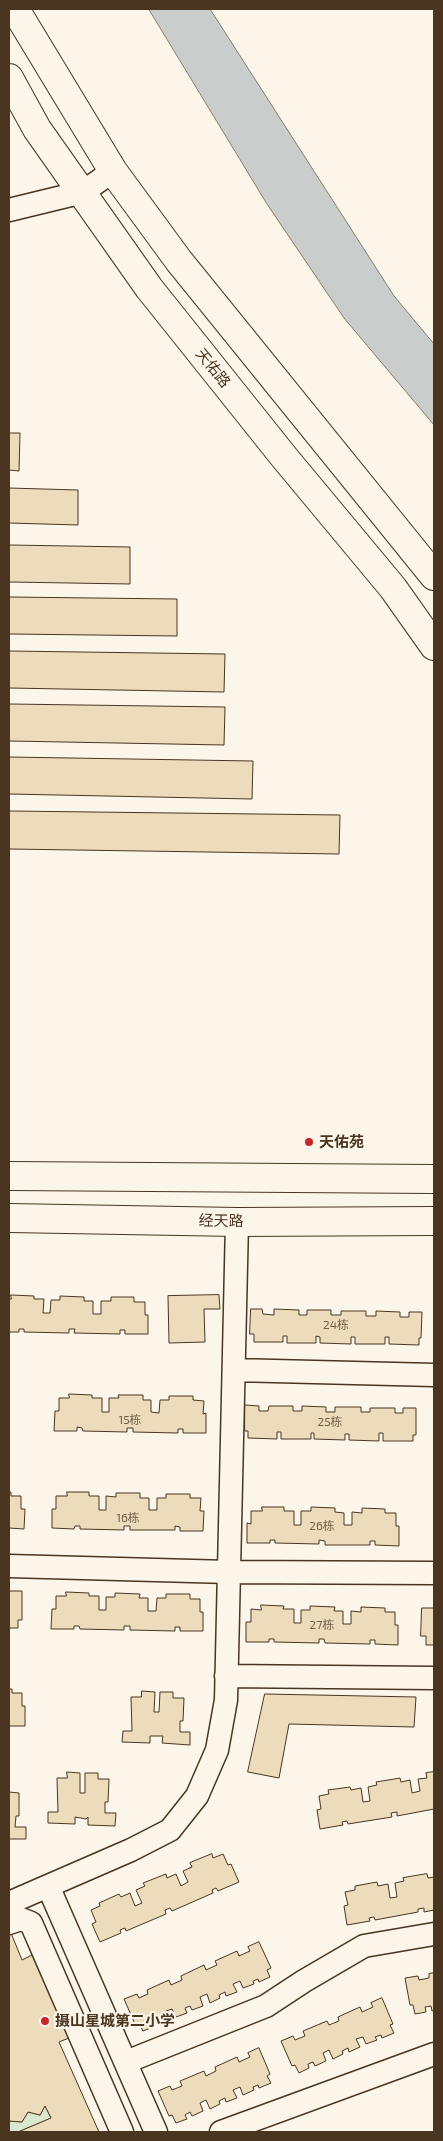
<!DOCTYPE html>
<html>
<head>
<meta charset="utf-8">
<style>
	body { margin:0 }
	#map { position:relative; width:443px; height:2141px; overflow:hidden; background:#fbf6e9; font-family:"Exo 2",sans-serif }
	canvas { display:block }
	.frame { position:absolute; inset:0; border:10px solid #4a3520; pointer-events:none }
</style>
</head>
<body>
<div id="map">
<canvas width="443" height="2141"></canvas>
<div class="frame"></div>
</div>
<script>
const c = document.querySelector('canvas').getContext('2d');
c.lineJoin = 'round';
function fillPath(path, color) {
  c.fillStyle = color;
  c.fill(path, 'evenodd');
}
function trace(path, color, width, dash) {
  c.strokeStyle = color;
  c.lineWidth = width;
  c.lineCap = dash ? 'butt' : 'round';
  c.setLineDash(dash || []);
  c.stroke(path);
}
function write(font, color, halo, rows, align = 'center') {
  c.font = font + ' "Exo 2","Noto Sans SC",sans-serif';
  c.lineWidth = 4;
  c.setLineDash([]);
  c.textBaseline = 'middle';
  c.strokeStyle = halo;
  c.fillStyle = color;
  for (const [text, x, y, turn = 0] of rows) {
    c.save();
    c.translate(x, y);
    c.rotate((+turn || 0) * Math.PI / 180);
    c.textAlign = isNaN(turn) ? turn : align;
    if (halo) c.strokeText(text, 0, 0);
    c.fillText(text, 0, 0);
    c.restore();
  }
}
const green = new Path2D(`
	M45 2106 51 2118 18 2132H9V2121L22 2122 28 2112 40 2115Z`);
const water = new Path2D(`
	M149 9H210L394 296 434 344V425L344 318 267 204Z`);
const building = new Path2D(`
	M9 433H20L19 471 9 470Z
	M9 488 78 490V525L9 523Z
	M9 545 130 547V584L9 582Z
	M9 597 177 599V636L9 634Z
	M9 651 225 654 224 692 9 688Z
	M9 704 225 707 224 745 9 741Z
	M9 757 253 761 252 799 9 794Z
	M9 811 340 815 339 854 9 849Z
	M11 1295 34 1296V1299H44L43 1313H50L51 1300H60V1296L84 1297V1301H93V1314H101V1301H111V1297H134V1302H145V1315H148V1334H125V1330H120V1334L74 1333 75 1329H69V1333L24 1332V1329H19V1332H9V1299H11Z
	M219 1295 220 1309H204L205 1342 169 1343 168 1296Z
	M251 1309H262L263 1314 274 1315V1309L299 1310V1315H307V1310H331V1315H341V1311H366V1316H376V1311L400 1312V1317H409V1312H422L421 1338H419V1345L389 1344V1337H385V1344H355V1337H351V1344L320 1343V1337L316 1336V1343H287V1336H283V1342H254V1334H250Z
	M69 1394 92 1395V1398H102V1412H109V1398H119L118 1395H143V1400H151V1412L159 1413 160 1400H169V1396H193V1400L204 1401 203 1414 206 1413V1433H183V1429H178V1433L133 1432V1428H127V1432L83 1431 82 1428 77 1427V1431H54L55 1411H59V1398H69Z
	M245 1405 259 1406V1411H268L269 1406H293V1411H302V1406L326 1407V1412H335V1407H361V1412H370V1408H395V1413H403V1408H416V1435H413V1441H383V1433H379V1441L349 1440V1434H345V1440L314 1439V1433H311V1439H281V1432H277V1439L248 1438V1431H245Z
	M9 1492H11V1496H21V1509H25L24 1529 9 1528Z
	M67 1492H89V1496H99V1510H106V1496L116 1497V1493H140V1498H149V1510H157V1498H166V1494H190V1498H201L200 1511H204L203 1531H180V1527L175 1526V1530H130V1526H124V1530L80 1529V1526H75L74 1529 52 1528V1509H56V1496H67Z
	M262 1507H284V1511H294V1525H301V1511H311V1507L335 1508V1512L344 1513V1525H352V1512L362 1513V1508L385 1509V1513H396V1526H399V1546L375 1545V1541H370V1545H325V1541L319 1540V1544L275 1543V1540H270V1543H247V1523L251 1524V1511H262Z
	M10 1591H22V1620H18V1628H9Z
	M66 1592 89 1593V1596H99V1610H106V1597H115V1593L140 1594 139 1598H148V1611H156L157 1598H166V1594H190V1599H200V1612H203V1631H180V1627H175V1631L130 1630V1626H124V1630L80 1629 79 1626H74V1629H51L52 1609H56V1596H66Z
	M261 1605 284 1606 283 1609H294V1623H301V1610H310V1606L335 1607 334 1611H343V1624H351V1611L361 1612V1607L385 1608V1612H395V1625H398V1645L375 1644V1640H370V1644L325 1643 324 1639H319V1643L274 1642V1639H269V1642H246V1622H251V1609L261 1610Z
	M422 1608H434V1645H426V1636H421Z
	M9 1689H12V1693H22V1706H25V1726H9Z
	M142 1691 155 1692 154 1712H159L160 1692H173V1698H184L183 1721H180V1732H190V1745L162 1743 163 1736H150V1743L122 1742 123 1731H132L131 1697H141Z
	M265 1694 416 1697 414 1727 289 1724 279 1778 248 1772Z
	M67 1772 80 1773V1793H85V1773H98V1779H109L108 1802H105V1813H116L115 1826 88 1825V1817L86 1819 75 1817V1824L48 1823V1812H58L57 1778H67Z
	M434 1772V1809L397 1816V1812L391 1813 392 1817 348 1824 347 1821 342 1822 343 1825 320 1829 317 1810 321 1809 319 1796 329 1794 328 1790 350 1787 351 1790 361 1788 363 1802 370 1801 368 1787 377 1785 376 1782 400 1778 401 1782 410 1780 412 1793 420 1791 418 1779 427 1778 426 1773Z
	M9 1792 19 1793V1816H16L15 1827H26V1839H9Z
	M212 1854 213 1858 223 1854 228 1865 231 1864 239 1882 218 1891 216 1888 212 1890 213 1893 172 1911 170 1908 165 1910 166 1914 126 1931 125 1928 120 1930 121 1933 100 1942 92 1924 96 1922 91 1910 100 1906 99 1903 119 1894 121 1897 130 1893 135 1906 142 1903 136 1890 145 1886 143 1883 166 1874 167 1878 176 1874 181 1886 188 1882 183 1871 192 1867 190 1863Z
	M427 1874 428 1878 434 1877V1910L424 1912V1908L418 1909V1912L375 1920 374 1917 369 1918 370 1921 347 1925 344 1906 348 1905 345 1892 355 1890V1886L377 1882 378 1886 388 1884 390 1898 397 1897 395 1883 404 1881 403 1878Z
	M11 1933 22 1960 32 1955 69 2038 59 2042 99 2132H18L51 2118 45 2106 40 2115 28 2112 22 2122 9 2121V1934Z
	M259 1942 271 1968 267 1970 270 1977 259 1982 258 1979 253 1981 254 1984 243 1988 240 1981 233 1984 237 1992 226 1996 225 1992 219 1995 220 1998 210 2003 207 1994 200 1997 203 2006 192 2010 190 2006 185 2008 187 2013 176 2017 172 2009 166 2011 170 2020 159 2024 157 2020 151 2023 153 2027 143 2031 139 2023 135 2024 124 1999 137 1994 139 1998 148 1994 147 1990 169 1980 171 1985 182 1980 181 1976 204 1965 206 1970 217 1965 215 1961 237 1951 239 1956 250 1951 248 1947Z
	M434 1973V2010L432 2011 431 2006 425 2007 426 2012 415 2014 413 2005H410L405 1978 418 1976 419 1980 429 1978V1974Z
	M382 1998 393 2024 390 2025 394 2033 382 2038 381 2035 375 2037 377 2040 366 2044 363 2037 356 2039 360 2047 349 2052 348 2048 342 2051 343 2054 333 2059 329 2050 323 2053 326 2061 315 2066 313 2062 308 2064 309 2068 299 2073 295 2065 292 2066 281 2041 293 2036 295 2040 305 2036 303 2031 327 2021 329 2025 339 2021 338 2017 360 2007 362 2012 373 2007 371 2003Z
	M259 2048 270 2074 267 2076 271 2083 259 2088 258 2085 253 2087 254 2090 243 2095 240 2087 233 2090 237 2098 226 2102 225 2098 219 2101 220 2104 210 2109 206 2100 200 2103 203 2111 192 2116 190 2112 185 2115 187 2119 176 2123 172 2115 169 2116 158 2091 170 2086 172 2090 182 2086 180 2081 204 2071 206 2076 216 2071 215 2067 237 2057 239 2062 250 2057 248 2053Z`);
const minor = new Path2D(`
	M9 210 83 192 113 171
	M234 1370 434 1375
	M9 1566 229 1572 434 1573
	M226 1676 434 1678
	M48 1886 156 2132
	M9 1903 131 1850 170 1830 197 1796 217 1750 226 1700 237 1222
	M9 1923 21 1919 31 1923 122 2132
	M126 2062 266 2006 304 1981 364 1946 434 1934
	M221 2132 434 2054`);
const major = new Path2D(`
	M15 9 113 171 179 261 434 576
	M9 78 37 129 149 288 284 457 393 588 434 646
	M9 1176 434 1179
	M9 1218 237 1222 434 1221`);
const markers = [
	[309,1142,5,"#c62828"],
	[45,2021,5,"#c62828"]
];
const numberNames = [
	["24栋",336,1325],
	["15栋",130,1420],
	["25栋",330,1422],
	["16栋",128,1518],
	["26栋",322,1526],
	["27栋",322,1625]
];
const streetNames = [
	["天佑路",213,368,51],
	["经天路",221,1221,1]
];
const poiNames = [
	["天佑苑",319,1142],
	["摄山星城第二小学",55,2021]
];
fillPath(green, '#dce7d0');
trace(green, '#887966', 1);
fillPath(water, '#c9cecd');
trace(water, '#887966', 1);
fillPath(building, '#ecdcbc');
trace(building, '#4a3520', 1);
trace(minor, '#4a3520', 25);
trace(major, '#4a3520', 30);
trace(minor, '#fbf6e9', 22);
trace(major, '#fbf6e9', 28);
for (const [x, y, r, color] of markers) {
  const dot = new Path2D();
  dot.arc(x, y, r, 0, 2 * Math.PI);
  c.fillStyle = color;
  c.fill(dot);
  trace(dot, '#fbf6e9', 2);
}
write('12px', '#725f47', null, numberNames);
write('15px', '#4a3520', '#fbf6e9', streetNames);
write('bold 15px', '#4a3520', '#fbf6e9', poiNames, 'left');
</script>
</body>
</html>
